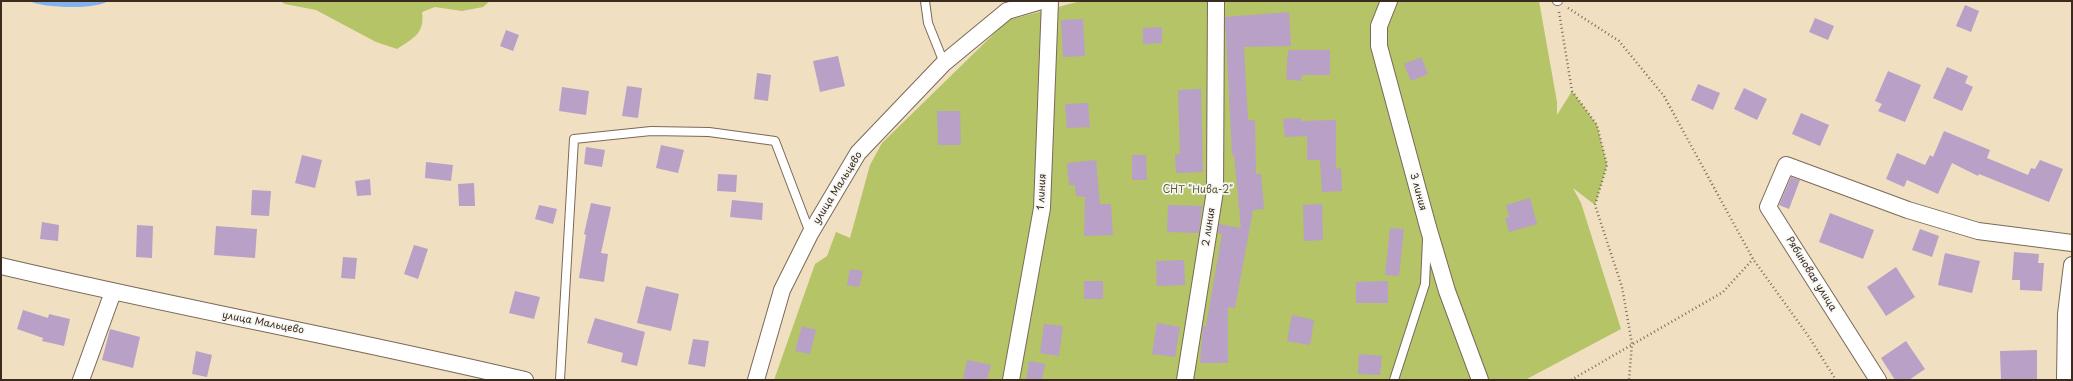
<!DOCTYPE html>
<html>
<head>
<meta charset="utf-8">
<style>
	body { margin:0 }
	#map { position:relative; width:2073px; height:381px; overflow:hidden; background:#f1dfc2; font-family:"Playpen Sans",sans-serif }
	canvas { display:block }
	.frame { position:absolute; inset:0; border:2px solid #3b2a1e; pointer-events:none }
</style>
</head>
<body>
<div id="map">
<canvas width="2073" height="381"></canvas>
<div class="frame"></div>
</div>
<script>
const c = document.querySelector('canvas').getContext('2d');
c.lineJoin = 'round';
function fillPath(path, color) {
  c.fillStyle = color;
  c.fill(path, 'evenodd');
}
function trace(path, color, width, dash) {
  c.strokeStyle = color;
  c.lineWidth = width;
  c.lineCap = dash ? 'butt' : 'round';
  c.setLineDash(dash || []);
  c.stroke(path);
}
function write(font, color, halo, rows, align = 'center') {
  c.font = font + ' "Playpen Sans",sans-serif';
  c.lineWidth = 3.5;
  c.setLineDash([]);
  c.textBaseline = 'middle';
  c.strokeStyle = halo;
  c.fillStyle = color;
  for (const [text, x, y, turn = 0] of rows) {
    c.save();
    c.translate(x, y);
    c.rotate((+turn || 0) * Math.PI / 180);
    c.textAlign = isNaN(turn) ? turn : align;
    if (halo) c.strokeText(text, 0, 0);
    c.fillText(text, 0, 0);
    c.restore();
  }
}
const green = new Path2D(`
	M280 1H490L483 7 462 11 435 7 422 12C425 34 413 38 397 49L376 42 316 10 285 4Z
	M1081 1H1539L1557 102V115L1572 91 1597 125 1607 165 1595 205 1573 188 1581 203 1621 329 1525 380H774L815 264 827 256 836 232 850 238 870 165 882 143 1008 20Z`);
const water = new Path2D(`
	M29 1H108C96 10 42 8 29 1Z`);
const building = new Path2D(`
	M1965 5 1979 11 1971 32 1956 26Z
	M1289 12 1291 46 1244 47 1248 120H1255L1256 174H1261L1264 209 1253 210 1235 308 1228 307V363H1200L1203 326H1206L1222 234 1218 233 1219 224 1241 228 1234 155H1232L1225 17Z
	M1815 18 1834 26 1828 40 1809 32Z
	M1083 19 1085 56 1063 57 1061 20Z
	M1162 27V43L1143 44V28Z
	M506 30 519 35 513 51 500 46Z
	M1288 50H1330V75H1302L1301 81 1286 79Z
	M838 56 845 86 820 92 813 61Z
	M1421 57 1428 74 1411 81 1404 64Z
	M1947 67 1968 76 1965 83 1973 87 1962 111 1933 98Z
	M1888 71 1921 85 1905 122 1878 111 1882 104 1875 101Z
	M757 73 771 75 768 101 754 99Z
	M1698 84 1720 93 1713 110 1691 100Z
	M627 86 642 88 638 118 622 116Z
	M562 87 589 91 586 115 559 111Z
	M1744 88 1767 99 1757 120 1734 109Z
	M1201 89 1203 172 1176 173 1175 154H1180L1178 90Z
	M1088 103 1090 127 1067 128 1065 104Z
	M937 111H960L961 145H938Z
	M1801 113 1829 125 1820 146 1792 134Z
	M1301 118V121L1336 120V169L1341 168 1342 191 1322 192 1320 160H1307V136L1285 137 1283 119Z
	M1944 131 1990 150 1987 158 2028 175 2031 168 2035 169 2040 160 2063 169 2049 202 1979 174 1978 176 1952 163 1938 194 1907 180 1904 187 1886 179 1897 153 1925 165 1930 155 1933 157Z
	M661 145 684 150 678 173 656 168Z
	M586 147 605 150 602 167 584 164Z
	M302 155 322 160 315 188 295 183Z
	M1132 155H1146L1147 180H1132Z
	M1096 160 1100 204H1111L1113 235 1084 236 1085 197 1076 196 1075 185H1069L1067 163Z
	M426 162 453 165 451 181 425 178Z
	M718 174 737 175 736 192 717 191Z
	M1791 177 1800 180 1789 209 1779 205Z
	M370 179 371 195 357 196 355 181Z
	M474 183 475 206H459L458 184Z
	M252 190 271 191 269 216 251 215Z
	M1530 198 1537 224 1509 232 1505 218 1509 217 1506 205Z
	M732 200 763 203 762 220 730 217Z
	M591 203 611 207 601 253 608 254 604 282 579 278 586 235 584 234Z
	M1322 204 1323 240 1304 241 1303 205Z
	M539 205 557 209 553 224 535 219Z
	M1168 205 1202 206 1199 233 1167 232Z
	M1830 213 1874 230 1863 259 1819 242Z
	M42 222 59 225 58 241 40 239Z
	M137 225 153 226 152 258 136 257Z
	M216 226 257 229 255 258 214 255Z
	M1390 228 1404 229 1399 276 1385 275Z
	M1920 229 1939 236 1932 257 1912 250Z
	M414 245 428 249 418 279 404 274Z
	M2014 252 2039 254 2038 263H2044L2042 291 2020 290V280H2012Z
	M1945 253 1980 261 1972 293 1938 285Z
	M343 257 357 258 355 279 341 278Z
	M1184 260 1185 285 1157 286 1156 261Z
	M1896 267 1915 297 1886 316 1867 287Z
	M850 269 863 271 859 287 847 285Z
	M1084 281H1103V299H1084Z
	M1388 281V303H1356V282Z
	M646 286 679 294 671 331 637 323Z
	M515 291 540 297 534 319 509 313Z
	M23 310 48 318 49 314 70 319 64 346 42 341 43 338 17 329Z
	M1292 315 1314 320 1310 345 1287 341Z
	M595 318 645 332 637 366 621 362 623 353 587 343Z
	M1157 323 1180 327 1175 357 1152 354Z
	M1044 324 1063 326 1059 356 1040 353Z
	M802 326 816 330 810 354 795 351Z
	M110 329 140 337 133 368 102 360Z
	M693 339 709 341 705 367 688 364Z
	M1906 341 1925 369 1909 380H1895L1881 358Z
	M2037 350V380H2001L2000 351Z
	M196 351 212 355 207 377 192 374Z
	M1359 354 1382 356 1380 375 1358 374Z
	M967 360 991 365 987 380H963Z
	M1029 361 1045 364 1042 380H1026Z`);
const path = new Path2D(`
	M1568 8 1619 41 1664 96 1753 259 1809 337 1836 380
	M1559 12 1572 91 1597 125 1607 165 1595 205 1622 287 1632 344 1629 380
	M1571 380 1723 292 1753 259`);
const lane = new Path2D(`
	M925 1 928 23 944 63
	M1557 1H1558
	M560 380 574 139 651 131 709 132 775 141 810 233
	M1394 380 1425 284 1427 240`);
const street = new Path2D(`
	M1389 1 1379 26V46L1428 227 1447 291 1480 380
	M1 266C175 307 351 339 525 380
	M81 380 113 292
	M756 380 782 290 810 234 858 153 944 63 1007 11 1041 1
	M1011 380 1042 208 1050 1
	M1185 380 1215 191 1216 1
	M1878 380 1768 207 1786 165 1908 210 1978 231 2072 243
	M2065 380 2066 314 2072 265`);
const streetNames = [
	["улица Мальцево",838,188,-58],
	["1 линия",1042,192,-87],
	["3 линия",1418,192,75],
	["2 линия",1209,227,-81],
	["Рябиновая улица",1811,274,58],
	["улица Мальцево",263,323,11]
];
const parkNames = [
	["СНТ \"Нива-2\"",1198,190]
];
fillPath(green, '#b4c466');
fillPath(water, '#81b2ed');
fillPath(building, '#b8a0c7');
trace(lane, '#7b6957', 10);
trace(street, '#7b6957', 18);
trace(path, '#7b6957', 2.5, [1, 3]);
trace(lane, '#fff', 8);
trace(street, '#fff', 16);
write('10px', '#3b2a1e', '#f6f6f2', streetNames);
write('10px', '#5f5834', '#f6f6f2', parkNames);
</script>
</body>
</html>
